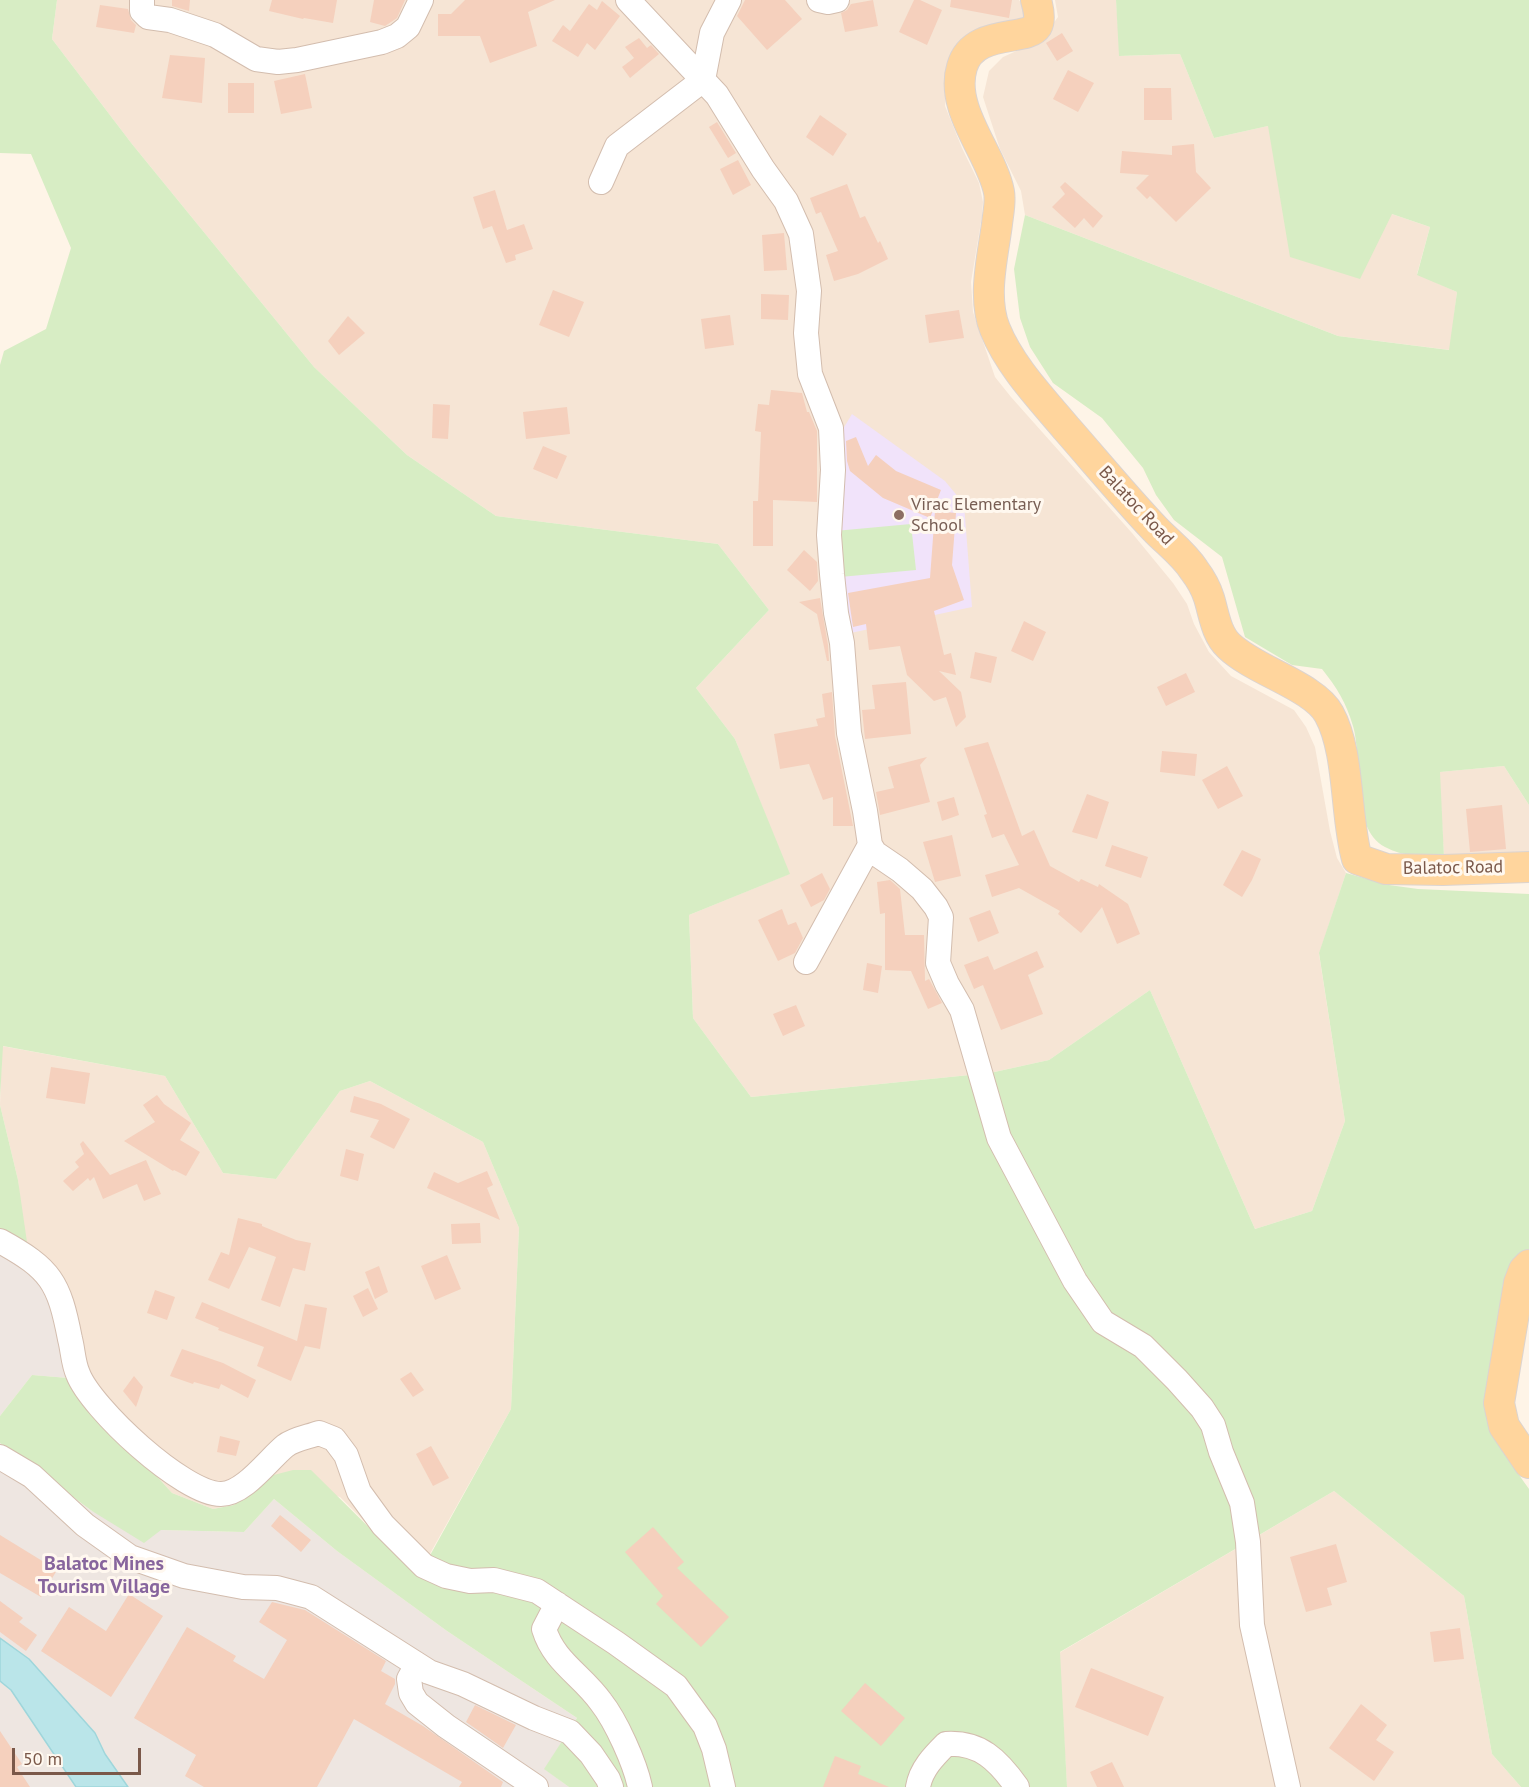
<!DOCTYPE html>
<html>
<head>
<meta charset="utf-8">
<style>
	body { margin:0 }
	#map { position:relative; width:1529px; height:1787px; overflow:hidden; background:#fef4e7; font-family:"PT Sans",sans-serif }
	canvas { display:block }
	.scale { position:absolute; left:12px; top:1748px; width:129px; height:27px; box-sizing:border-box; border:3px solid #7a5849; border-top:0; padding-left:8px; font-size:18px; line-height:21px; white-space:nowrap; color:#7a5849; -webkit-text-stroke:4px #fff8ef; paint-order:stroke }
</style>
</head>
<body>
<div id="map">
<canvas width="1529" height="1787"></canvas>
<div class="scale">50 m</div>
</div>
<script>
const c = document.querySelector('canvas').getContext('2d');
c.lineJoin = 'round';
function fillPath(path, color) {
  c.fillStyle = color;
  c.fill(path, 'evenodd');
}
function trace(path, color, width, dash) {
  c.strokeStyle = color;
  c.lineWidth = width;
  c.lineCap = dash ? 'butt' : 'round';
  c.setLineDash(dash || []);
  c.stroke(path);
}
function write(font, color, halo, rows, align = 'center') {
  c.font = font + ' "PT Sans",sans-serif';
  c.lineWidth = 6;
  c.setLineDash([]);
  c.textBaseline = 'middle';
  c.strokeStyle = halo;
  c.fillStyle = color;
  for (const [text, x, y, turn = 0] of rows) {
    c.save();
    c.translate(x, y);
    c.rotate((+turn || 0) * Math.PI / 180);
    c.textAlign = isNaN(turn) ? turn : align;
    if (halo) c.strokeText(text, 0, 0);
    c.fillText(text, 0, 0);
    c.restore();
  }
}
const residential = new Path2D(`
	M57 0H1019L1024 7 1023 17 949 73 945 106 962 148 979 183 983 202 982 216 971 282 973 312 995 377 1011 397 1132 533 1173 583 1187 604 1194 624 1209 652 1231 676 1294 710 1306 727 1315 747 1330 831 1337 858 1346 873 1319 954 1345 1121 1312 1211 1255 1229 1150 990 1049 1060 990 1073 751 1097 693 1018 689 915 789 874 735 739 696 688 769 610 718 544 496 516 407 455 314 367 132 144 52 39Z
	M1055 0H1116L1120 56 1180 54 1214 138 1268 126 1392 214 1430 227 1417 274 1457 292 1450 350 1338 336 1025 215 1021 191 1000 149 983 97 989 71 1003 57 1041 40 1058 17Z
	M1504 766 1529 805V857H1444L1439 772Z
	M2 1046 165 1076 223 1173 276 1179 340 1091 370 1081 483 1142 519 1228 511 1409 418 1575 340 1497 266 1477 234 1505 213 1509 172 1493 68 1378 26 1266 18 1180 0 1105Z
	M1334 1491 1464 1596 1492 1754 1521 1787H1067L1059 1653Z`);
const industrial = new Path2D(`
	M0 1233 48 1292 68 1378 32 1375 0 1416Z
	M0 1443 92 1511 161 1530 244 1532 274 1499 337 1551 447 1631 577 1718 545 1769 569 1787H128L105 1754 95 1733 29 1659 0 1638Z
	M0 1681 11 1690 76 1787H0Z`);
const education = new Path2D(`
	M852 414 945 481 964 504 972 607 846 634 837 439Z`);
const green = new Path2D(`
	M0 0H57L52 39 132 144 314 367 407 455 496 516 718 544 769 610 696 688 735 739 790 874 689 915 693 1018 751 1097 990 1073 1049 1060 1150 990 1255 1229 1312 1211 1345 1121 1319 953 1346 873 1389 885 1418 889 1529 894V1249L1517 1256 1503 1284 1485 1406 1491 1431 1509 1461 1529 1489V1787H1521L1492 1754 1464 1596 1334 1491 1060 1652 1067 1787H569L544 1769 577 1718 447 1631 337 1551 274 1499 244 1532 161 1530 144 1543 92 1511 0 1443V1416L32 1375 68 1378 172 1493 213 1509 234 1505 266 1477 293 1470H311L417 1575 428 1559 511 1409 519 1228 483 1142 370 1081 340 1091 276 1179 223 1173 165 1076 3 1046 0 1098V365L4 351 46 329 71 248 31 154 0 153Z
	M1116 0H1529V805L1504 766 1440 772 1444 857C1424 856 1403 857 1385 847 1349 827 1363 759 1353 726 1346 702 1337 688 1322 669L1292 665 1245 637 1222 557 1174 520 1156 495 1143 468 1102 418 1053 383 1030 347 1020 318 1014 269 1025 215 1338 336 1449 350 1457 292 1417 275 1430 227 1392 214 1360 279 1290 257 1268 126 1214 138 1180 54 1119 56Z
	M911 524 916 570 840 577 835 531Z
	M0 1105 18 1180 28 1249 0 1233Z`);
const water = new Path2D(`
	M0 1638 29 1659 95 1733 105 1754 128 1787H76L11 1690 0 1681Z`);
const building = new Path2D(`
	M172 0H190L189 11 172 6Z
	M272 0H337L333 23 304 18 303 19 269 11Z
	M374 0H405L397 18 385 26 370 22Z
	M465 0H555L528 12 537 46 490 63 480 36H438V14H451Z
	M745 0H785L802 19 767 50 737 16Z
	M873 0 878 26 845 32 841 13 847 10 851 4Z
	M914 0H920L942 10 927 45 899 32Z
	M951 0H1012L1009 18 950 7Z
	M602 1 620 16 595 50 587 43 578 57 552 41 563 25 570 31 589 4 597 10Z
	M100 5 128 9 131 20 136 25 134 33 96 27Z
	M1062 33 1073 51 1057 61 1046 43Z
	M639 38 647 48 651 45 659 54 630 78 622 67 634 58 625 47Z
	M170 55 205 58 202 103 162 98Z
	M1068 70 1094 83 1078 112 1053 99Z
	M305 74 312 108 281 114 274 81Z
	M228 83H254V113H228Z
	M1144 88H1171L1172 120H1144Z
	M820 115 847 134 833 156 806 137Z
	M717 122 736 153 728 158 709 127Z
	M1194 144 1196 172 1211 188 1176 222 1150 196 1147 199 1136 188 1149 175 1120 173 1122 151 1172 155V146Z
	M738 160 751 185 733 195 720 169Z
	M1065 182 1103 216 1093 228 1084 218 1075 228 1052 207 1065 194 1060 187Z
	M847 184 860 218 865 216 878 243 880 241 888 259 858 274 834 281 826 255 838 251 821 212 816 214 810 198Z
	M495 190 507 230 524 224 533 249 515 255 516 260 506 263 492 226 483 229 473 197Z
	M784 233 787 270 764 271 762 235Z
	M553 290 584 302 569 337 539 325Z
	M761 294 789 295 788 320 761 319Z
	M959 310 964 338 929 343 925 315Z
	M730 315 734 345 705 349 701 319Z
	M348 316 365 333 339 355 328 341Z
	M771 390 802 393 807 412H809L817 431V502L773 500V546H753V501H758L761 432 755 431 758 404 769 405Z
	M433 404 450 405 448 439 432 438Z
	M567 407 570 434 526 439 523 412Z
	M856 437 868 466 876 455 896 471 941 490 930 518 883 498 850 471 847 461 846 441Z
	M543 446 567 456 557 479 533 469Z
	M935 511 956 513 952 565 964 600 934 611 944 655 951 653 956 675 939 671 961 692 966 717 956 727 946 697 934 701 907 675 900 646 869 650 866 624 853 627 848 593 930 578Z
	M804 550 817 562 818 581 810 591 787 570Z
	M820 598 828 645 829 661H827L817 614 799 602Z
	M1024 621 1046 632 1033 661 1011 651Z
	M975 652 997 657 991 683 970 678Z
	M1186 673 1195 692 1166 706 1157 687Z
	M906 682 911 734 865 739 862 710 875 709 872 685Z
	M832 692 835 736 853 826H833V797L823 800 809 764 780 769 774 734 818 726 816 719 825 717 822 694Z
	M988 742 1022 836 1034 830 1050 866 1079 882 1081 879 1098 887 1099 884 1128 904 1140 934 1117 944 1102 907 1081 933 1058 914 1060 911 1019 888 992 897 985 875 1019 865 1004 834 992 838 984 815 987 814 964 748Z
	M1162 751 1197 754 1195 776 1160 772Z
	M927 757 920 765 930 802 880 815 876 792 894 788 888 767Z
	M1227 766 1243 796 1218 809 1202 780Z
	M1087 794 1109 802 1097 839 1072 832Z
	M954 797 959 815 942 821 937 802Z
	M1502 805 1506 849 1470 852 1466 809Z
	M952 835 961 876 935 882 923 842Z
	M1112 845 1148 857 1141 878 1105 866Z
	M1242 850 1261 859 1252 880 1242 897 1223 885Z
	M822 873 830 889 824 900 811 907 800 885Z
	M890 880 900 889 905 935H924L925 981 929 979 942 1003 928 1009 911 971 885 970V913L880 914 877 882Z
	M782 909 788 925 796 922 803 938 795 953 778 961 758 920Z
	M990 910 999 933 978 942 969 918Z
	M1037 951 1044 967 1028 975 1043 1014 1001 1030 983 985 974 989 964 965 988 956 994 970Z
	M867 963 882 966 878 993 863 990Z
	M796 1005 805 1026 783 1036 773 1014Z
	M51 1067 90 1073 85 1104 46 1098Z
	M157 1095 164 1104 191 1123 180 1140 200 1152 186 1176 174 1170 173 1171 124 1141 155 1122 143 1105Z
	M354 1096 381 1104 410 1119 394 1149 370 1137 379 1120 350 1112Z
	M83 1141 110 1175 146 1160 161 1194 144 1201 137 1184 103 1199 94 1177 90 1181 88 1178 73 1191 63 1181 79 1167 75 1162 84 1154 80 1144Z
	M346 1149 364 1154 358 1181 340 1176Z
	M487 1171 493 1185 487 1188 500 1220 427 1188 434 1172 458 1183Z
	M238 1218 262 1224V1226L296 1240 311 1243 305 1271 293 1268 280 1307 261 1300 276 1257 249 1247 229 1289 208 1280 221 1252 229 1255Z
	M480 1223 481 1243 452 1244 451 1224Z
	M447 1255 461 1289 435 1300 421 1266Z
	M379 1266 388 1292 375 1299 365 1272Z
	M368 1288 378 1309 363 1317 353 1296Z
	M155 1290 175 1297 167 1320 147 1313Z
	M202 1302 297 1341 305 1304 327 1308 320 1349 305 1346 291 1381 257 1366 264 1347 218 1330 219 1328 195 1318Z
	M182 1349 223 1363 256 1380 248 1398 221 1384 219 1389 194 1382 193 1384 170 1376Z
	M411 1372 424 1390 413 1397 400 1379Z
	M134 1376 143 1387 136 1407 123 1391Z
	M220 1436 240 1441 236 1456 217 1452Z
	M431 1446 449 1478 433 1486 416 1454Z
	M280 1515 311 1540 301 1552 271 1526Z
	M653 1527 684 1562 677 1568 729 1617 701 1647 656 1604 663 1596 625 1552Z
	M0 1535 57 1570 41 1597 0 1573Z
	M1336 1544 1347 1582 1327 1588 1332 1605 1306 1612 1290 1557Z
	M129 1594 163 1616 111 1697 41 1651 69 1607 106 1631Z
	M0 1601 23 1618 19 1622 37 1635 26 1651 0 1632Z
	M272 1602 305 1610 386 1661 381 1671 395 1679V1684L385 1704 423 1726 503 1782 501 1787H459L462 1782 354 1719 317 1787H204L185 1776 196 1755 134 1718 187 1627 236 1656 233 1661 264 1679 287 1640 259 1622Z
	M1460 1628 1464 1659 1434 1662 1430 1632Z
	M1091 1668 1164 1697 1148 1736 1075 1707Z
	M865 1683 905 1718 881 1746 841 1711Z
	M1361 1704 1387 1725 1376 1740 1394 1752 1374 1781 1329 1748Z
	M475 1705 516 1725 503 1748 466 1722Z
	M0 1731 22 1764 17 1767 30 1787H0Z
	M835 1756 861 1766 858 1774 889 1787H823Z
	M1112 1762 1124 1787H1097L1090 1772Z`);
const minor = new Path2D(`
	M142 0V11L148 17 170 20 215 35 256 59 278 62 297 60 382 42 397 36 408 27 421 0
	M628 0 717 95 763 169 786 201 801 234 809 291 806 333 810 374 831 428 833 470 829 535 832 574 836 613 842 643 849 733 865 811 870 845 875 853 900 870 922 889 936 907 941 917 938 963 947 984 962 1010 999 1138 1075 1281 1103 1322 1143 1346 1177 1380 1202 1408 1213 1425 1221 1452 1242 1503 1248 1542 1252 1625 1288 1787
	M819 0 828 2 837 0
	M601 182 617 146 703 80 712 33 729 0
	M806 962 870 845
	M0 1241C51 1269 59 1282 70 1339 73 1350 73 1363 78 1374 91 1408 183 1494 221 1494 244 1494 268 1460 285 1446 294 1439 308 1437 319 1433L334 1439 346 1455 359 1492 383 1525 424 1566 446 1576 470 1581 494 1580 537 1591 616 1643 676 1686 705 1726 714 1749 723 1787
	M0 1457 32 1476 85 1525 130 1557 184 1576 243 1587 277 1588 311 1597 429 1672 463 1684 534 1718 570 1732 591 1754 608 1779 611 1787
	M557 1604 544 1629C554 1662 582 1675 601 1702 616 1721 635 1763 640 1787
	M417 1665 409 1679 411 1693 417 1703 446 1726 536 1787
	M918 1787C921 1769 934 1756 946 1744 980 1742 998 1760 1017 1787`);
const major = new Path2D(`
	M1036 0C1038 7 1041 19 1037 26 1027 42 973 28 962 67 949 109 992 154 999 192 1001 202 998 214 997 224 993 256 982 297 995 329 1010 366 1040 397 1066 428 1095 461 1123 495 1154 528 1167 542 1183 553 1194 570 1200 578 1206 588 1209 598 1214 614 1216 634 1229 646 1255 671 1314 686 1329 714 1350 752 1345 816 1357 859L1386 869 1443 870 1529 867
	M1529 1265 1524 1270 1519 1283 1499 1403 1504 1426 1529 1463`);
const markers = [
	[899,515,6,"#8d6e63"]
];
const educationNames = [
	["Virac Elementary",911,505],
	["School",911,526]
];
const streetNames = [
	["Balatoc Road",1136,506,47],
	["Balatoc Road",1453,868,-1]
];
const neighbourhoodNames = [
	["Balatoc Mines",104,1564],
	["Tourism Village",104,1587]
];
fillPath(residential, '#f6e5d5');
fillPath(industrial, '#eee6e1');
fillPath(education, '#f1e3fa');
fillPath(green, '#d7edc4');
fillPath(water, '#bae5e9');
trace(water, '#9fd6db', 1.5);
fillPath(building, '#f5d0bd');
trace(minor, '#d3bdae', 26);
trace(major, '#dcd4d0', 32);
trace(minor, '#fff', 24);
trace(major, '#ffd59d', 30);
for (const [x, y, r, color] of markers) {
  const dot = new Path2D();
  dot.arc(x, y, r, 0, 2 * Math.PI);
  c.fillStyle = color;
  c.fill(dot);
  trace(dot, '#fff8ef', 2);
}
write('18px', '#785e54', '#fff8ef', educationNames, 'left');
write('18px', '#7a5849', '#fff8ef', streetNames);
write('bold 20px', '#87659d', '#fff8ef', neighbourhoodNames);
</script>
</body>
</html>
